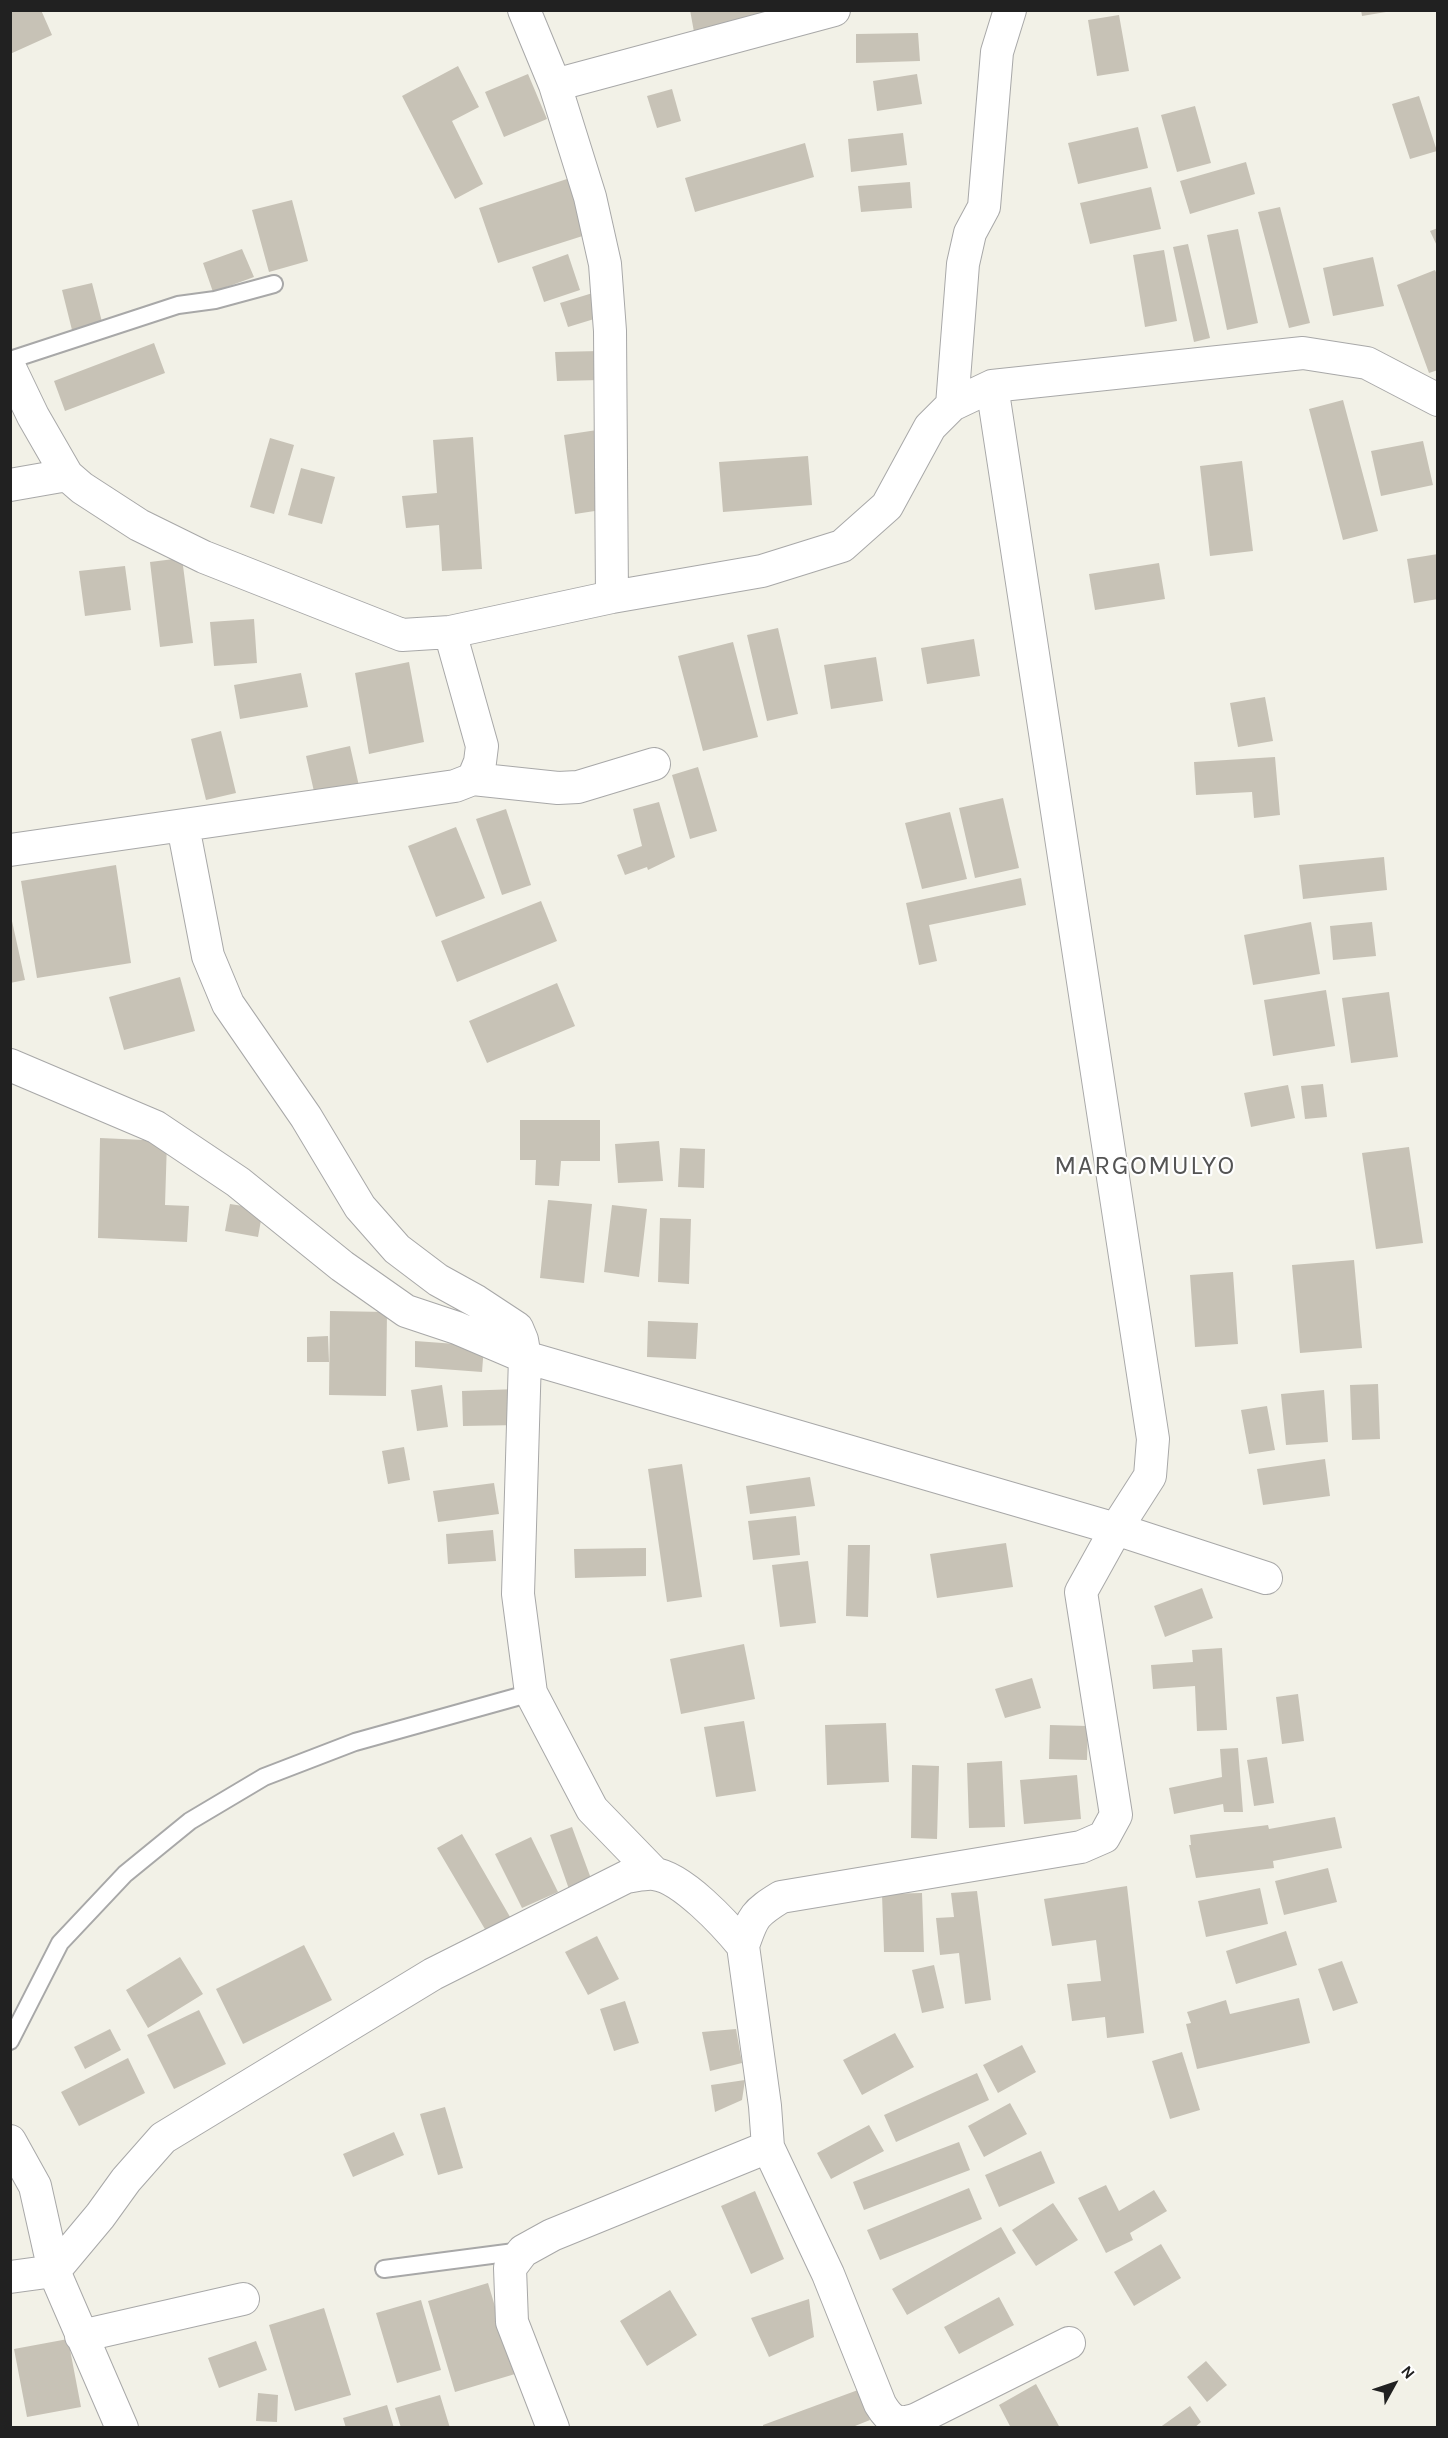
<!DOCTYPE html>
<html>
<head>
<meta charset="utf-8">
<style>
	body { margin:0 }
	#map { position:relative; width:1448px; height:2438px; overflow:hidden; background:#f2f1e7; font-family:Karla,sans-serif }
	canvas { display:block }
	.frame { position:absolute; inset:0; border:12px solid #212121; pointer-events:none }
	.north { position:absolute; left:1364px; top:2354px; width:60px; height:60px; -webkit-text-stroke:4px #fff; paint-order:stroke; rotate:50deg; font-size:16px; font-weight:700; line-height:24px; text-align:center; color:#212121 }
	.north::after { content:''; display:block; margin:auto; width:21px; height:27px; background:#212121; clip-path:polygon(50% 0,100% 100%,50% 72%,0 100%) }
</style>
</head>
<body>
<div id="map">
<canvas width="1448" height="2438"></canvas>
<div class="frame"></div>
<div class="north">N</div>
</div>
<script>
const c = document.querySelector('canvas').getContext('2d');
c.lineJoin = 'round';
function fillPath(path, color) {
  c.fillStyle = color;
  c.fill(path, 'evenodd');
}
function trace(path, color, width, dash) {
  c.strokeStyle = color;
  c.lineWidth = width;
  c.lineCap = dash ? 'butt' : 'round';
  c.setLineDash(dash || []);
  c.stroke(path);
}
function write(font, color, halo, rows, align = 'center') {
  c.font = font + ' Karla,sans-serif';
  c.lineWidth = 4.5;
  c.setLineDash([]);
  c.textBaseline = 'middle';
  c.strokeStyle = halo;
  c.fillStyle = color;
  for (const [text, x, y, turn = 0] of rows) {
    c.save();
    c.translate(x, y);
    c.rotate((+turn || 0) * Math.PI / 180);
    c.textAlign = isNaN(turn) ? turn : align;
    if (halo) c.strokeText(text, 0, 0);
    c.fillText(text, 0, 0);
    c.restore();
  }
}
const building = new Path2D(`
	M16 10H41L52 35 10 54V13Z
	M690 10H785L694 32Z
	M1361 10H1386V12L1362 16Z
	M1119 15 1129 71 1097 76 1088 20Z
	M918 33 920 61 856 63V34Z
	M458 66 479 107 452 121 483 184 455 199 402 96Z
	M528 74 547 119 504 137 485 92Z
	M917 74 922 104 877 111 873 81Z
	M672 89 681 121 657 128 647 96Z
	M1419 96 1437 151 1410 159 1392 104Z
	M1195 106 1211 163 1177 172 1161 115Z
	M1138 127 1148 168 1078 184 1068 143Z
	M903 133 907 165 851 172 848 139Z
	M805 143 814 177 695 212 685 178Z
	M1246 162 1255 194 1190 214 1180 181Z
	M573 177 592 233 498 263 479 208Z
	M910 182 912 208 861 212 858 186Z
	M1151 187 1161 229 1090 244 1080 203Z
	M292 200 308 261 269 272 252 210Z
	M1280 207 1310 323 1289 328 1258 212Z
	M1438 228V248L1430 231Z
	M1238 229 1258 323 1227 330 1207 235Z
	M1188 244 1210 338 1194 342 1173 247Z
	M242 249 254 277 213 292 203 263Z
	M1164 250 1177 321 1145 327 1133 255Z
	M568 254 580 290 544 302 532 267Z
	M1373 257 1384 306 1333 316 1323 268Z
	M1435 270 1438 277V370L1429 373 1397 285Z
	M92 283 102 322 72 330 62 290Z
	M596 292 604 316 568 327 560 303Z
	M154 343 165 373 65 411 54 381Z
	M600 351 601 380 557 381 555 352Z
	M1343 400 1378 531 1343 540 1309 409Z
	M597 430 608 509 575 514 564 435Z
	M473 437 482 569 442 571 439 525 406 528 402 496 437 493 433 440Z
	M270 438 294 445 274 514 250 507Z
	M1423 441 1433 485 1381 496 1371 451Z
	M808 456 812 505 723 512 719 462Z
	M1242 461 1253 551 1210 556 1200 466Z
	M301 468 335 477 322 524 288 515Z
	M1438 554V599L1414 603 1407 559Z
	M182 558 193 643 160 647 150 562Z
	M1159 563 1165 599 1095 610 1089 574Z
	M125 566 131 610 85 616 79 571Z
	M254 619 257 663 214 666 210 622Z
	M778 628 798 714 767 721 747 635Z
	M974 639 980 676 927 684 921 648Z
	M733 642 758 737 703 751 678 656Z
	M876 657 883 701 831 709 824 665Z
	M409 662 424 742 369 754 355 673Z
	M301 673 308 707 240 719 234 685Z
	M1265 697 1273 741 1238 747 1230 703Z
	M221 731 236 793 206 800 191 739Z
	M350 746 359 786 315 796 306 756Z
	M1275 757 1280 815 1254 818 1252 792 1196 795 1194 762Z
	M698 767 717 831 690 839 672 775Z
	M1003 798 1019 868 975 878 959 808Z
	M659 802 675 857 648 870 647 867 625 875 617 855 642 846 633 809Z
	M506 809 531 885 502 895 476 819Z
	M950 812 967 879 922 889 905 823Z
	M456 827 485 898 436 917 408 846Z
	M1384 857 1387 890 1303 899 1299 865Z
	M116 865 131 963 37 978 21 881Z
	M1021 878 1026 905 929 925 937 961 919 965 906 903Z
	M541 901 557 941 457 982 441 941Z
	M10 912 25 980 10 983Z
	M1311 922 1320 974 1253 985 1244 935Z
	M1372 922 1376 956 1333 960 1330 926Z
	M180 977 195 1031 124 1050 109 997Z
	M557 983 575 1026 487 1063 469 1021Z
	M1326 990 1335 1046 1273 1056 1264 1000Z
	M1389 992 1398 1057 1351 1063 1342 998Z
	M1323 1084 1327 1117 1305 1119 1301 1086Z
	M1288 1085 1295 1118 1251 1127 1244 1093Z
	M520 1120H600V1161H561L559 1186 535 1185 536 1160H520Z
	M100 1138 167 1141 165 1205 189 1206 187 1242 98 1238Z
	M659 1141 663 1181 618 1183 615 1144Z
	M1409 1147 1423 1243 1376 1249 1362 1153Z
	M680 1148 705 1149 704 1188 678 1187Z
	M548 1200 592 1204 584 1283 540 1278Z
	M230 1204 263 1209 258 1237 225 1231Z
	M612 1205 647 1209 639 1277 604 1272Z
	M660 1218 691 1219 689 1284 658 1282Z
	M1354 1260 1362 1348 1300 1353 1292 1265Z
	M1233 1272 1238 1344 1195 1347 1190 1275Z
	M330 1311 387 1312 386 1396 329 1395Z
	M648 1321 698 1323 696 1359 647 1357Z
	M328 1336 329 1362H307V1337Z
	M415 1341 484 1346 482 1372 415 1367Z
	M1378 1384 1380 1439 1352 1440 1350 1385Z
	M442 1385 448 1427 417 1431 411 1390Z
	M517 1389 519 1425 463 1426 462 1391Z
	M1324 1390 1328 1442 1286 1445 1281 1394Z
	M1267 1406 1275 1450 1249 1454 1241 1410Z
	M404 1447 410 1480 388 1484 382 1451Z
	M1325 1459 1330 1496 1263 1505 1257 1469Z
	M682 1464 702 1597 667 1602 648 1469Z
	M810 1477 815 1506 750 1514 746 1486Z
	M494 1483 499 1514 438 1522 433 1491Z
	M796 1516 800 1555 753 1560 748 1521Z
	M493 1530 496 1561 448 1564 446 1534Z
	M1006 1543 1013 1587 937 1598 930 1554Z
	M848 1545H870L868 1617 846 1616Z
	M646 1548V1576L575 1578 574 1549Z
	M808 1561 816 1623 780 1627 772 1565Z
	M1202 1588 1213 1618 1165 1637 1154 1606Z
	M744 1644 755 1699 681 1714 670 1659Z
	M1222 1648 1227 1730 1197 1731 1195 1686 1153 1689 1151 1665 1193 1662 1192 1650Z
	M1032 1678 1041 1708 1005 1718 995 1689Z
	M1298 1694 1304 1741 1282 1744 1276 1697Z
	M744 1721 756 1791 716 1797 704 1727Z
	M886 1723 889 1782 827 1785 825 1725Z
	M1050 1725 1088 1726 1087 1760 1049 1759Z
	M1238 1748 1243 1812H1224L1223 1804 1174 1814 1169 1788 1222 1777 1220 1749Z
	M1267 1757 1274 1803 1254 1806 1247 1760Z
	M1002 1761 1005 1827 969 1828 967 1763Z
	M912 1765 939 1766 937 1839 911 1838Z
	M1077 1775 1081 1819 1024 1824 1020 1780Z
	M1335 1817 1342 1848 1273 1861 1274 1868 1196 1878 1189 1845H1191L1190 1835 1268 1825 1269 1829Z
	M572 1827 593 1884 570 1892 550 1835Z
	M462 1834 513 1922 489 1936 437 1848Z
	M531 1837 558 1892 522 1908 495 1854Z
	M1328 1868 1337 1902 1284 1915 1275 1881Z
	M1127 1886 1144 2033 1107 2038 1105 2017 1072 2021 1067 1984 1101 1981 1096 1940 1052 1946 1044 1899Z
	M1260 1888 1268 1924 1206 1937 1198 1901Z
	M977 1891 991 2000 965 2004 959 1953 940 1955 936 1918 954 1917 951 1893Z
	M922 1893 924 1952H884L882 1894Z
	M1286 1931 1297 1965 1236 1984 1226 1951Z
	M597 1936 619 1979 588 1995 565 1952Z
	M304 1945 332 2000 243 2044 216 1989Z
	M180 1957 203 1994 148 2028 126 1990Z
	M1342 1961 1358 2003 1333 2011 1318 1969Z
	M934 1965 944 2008 922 2013 912 1970Z
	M1299 1998 1310 2043 1197 2069 1186 2024 1191 2023 1187 2012 1226 2000 1230 2014Z
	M625 2001 639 2043 614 2051 600 2009Z
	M199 2010 226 2064 174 2089 147 2035Z
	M110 2029 121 2050 85 2069 74 2047Z
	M736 2029 742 2063 710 2071 702 2032Z
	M895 2033 914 2067 862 2095 843 2060Z
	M1022 2045 1036 2072 998 2093 983 2065Z
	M1182 2052 1200 2110 1170 2119 1152 2061Z
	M128 2058 145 2093 79 2126 61 2092Z
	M977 2073 989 2100 896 2142 884 2115Z
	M745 2080 742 2100 715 2112 711 2085Z
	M1010 2103 1027 2134 984 2157 968 2126Z
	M445 2107 463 2168 438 2175 420 2114Z
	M869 2125 884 2151 831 2179 817 2153Z
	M394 2132 404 2155 353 2177 343 2154Z
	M959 2142 970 2170 864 2210 853 2182Z
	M1041 2151 1055 2183 999 2207 985 2175Z
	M1106 2185 1119 2211 1154 2190 1167 2211 1130 2233 1133 2240 1106 2253 1078 2198Z
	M969 2188 982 2219 880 2260 867 2230Z
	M755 2191 784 2259 751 2274 721 2206Z
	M1053 2203 1078 2240 1036 2266 1012 2230Z
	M1001 2227 1016 2253 907 2315 892 2289Z
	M1161 2244 1181 2278 1134 2306 1114 2272Z
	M488 2283 515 2374 455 2392 428 2301Z
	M670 2290 697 2335 647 2366 620 2321Z
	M999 2297 1014 2325 959 2354 944 2327Z
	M809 2299 814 2337 769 2357 751 2318Z
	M421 2300 441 2370 397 2383 376 2313Z
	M324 2308 351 2395 295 2411 269 2325Z
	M68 2339 81 2407 27 2417 14 2349Z
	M256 2341 267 2370 219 2388 208 2358Z
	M1206 2361 1227 2385 1207 2402 1187 2377Z
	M1036 2384 1060 2428H1011L999 2405Z
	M858 2390 870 2420 850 2428H763V2425Z
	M258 2393 278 2395 277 2422 256 2421Z
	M440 2395 450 2428H401L395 2408Z
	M387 2405 394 2428H346L343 2418Z
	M1190 2406 1201 2422 1194 2428H1159Z`);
const service = new Path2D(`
	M10 360 178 305 215 300 274 284
	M10 2041 60 1943 125 1874 190 1821 264 1777 355 1742 531 1693
	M384 2269 522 2251`);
const minor = new Path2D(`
	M524 10 555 85 590 197 605 264 610 331 612 597
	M555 85 834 10
	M10 368 33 416 67 475 82 488 139 525 204 557 402 635 450 632 612 597 762 571 842 546 887 506 930 427 952 405 992 386 1303 353 1367 363 1438 400
	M952 405 963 264 970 233 984 207 997 52 1010 10
	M10 485 67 475
	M450 632 482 746 480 762 473 779
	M183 826 208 956 228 1004 306 1117 360 1207 397 1249 438 1280 476 1301 517 1328 522 1340 525 1357 518 1594 531 1693 592 1809 655 1874
	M10 850 455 786 473 779 558 788 578 787 654 764
	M10 1065 156 1127 238 1182 342 1266 406 1311 457 1328 525 1357 1116 1529 1266 1578
	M10 2141 35 2186 54 2271
	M768 2147 828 2274 880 2404C890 2421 898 2426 917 2419L1069 2343
	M54 2271 100 2216 126 2180 163 2138 433 1974 626 1877C635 1876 645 1873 654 1874 682 1877 726 1925 743 1946
	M10 2277 54 2271 122 2428
	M81 2336 243 2299
	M553 2428 512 2322 510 2268 523 2251 552 2235 768 2147 765 2106 743 1946C753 1916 755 1913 781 1897L1081 1847 1104 1837 1116 1815 1081 1592 1116 1529 1150 1476 1153 1439 992 386`);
const quarterNames = [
	["MARGOMULYO",1145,1167]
];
fillPath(building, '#c7c2b6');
trace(service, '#a8a8a8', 20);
trace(minor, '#a8a8a8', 34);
trace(service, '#fff', 16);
trace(minor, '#fff', 32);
c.letterSpacing = '1.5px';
write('26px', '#545454', '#fff', quarterNames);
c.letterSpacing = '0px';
</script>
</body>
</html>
